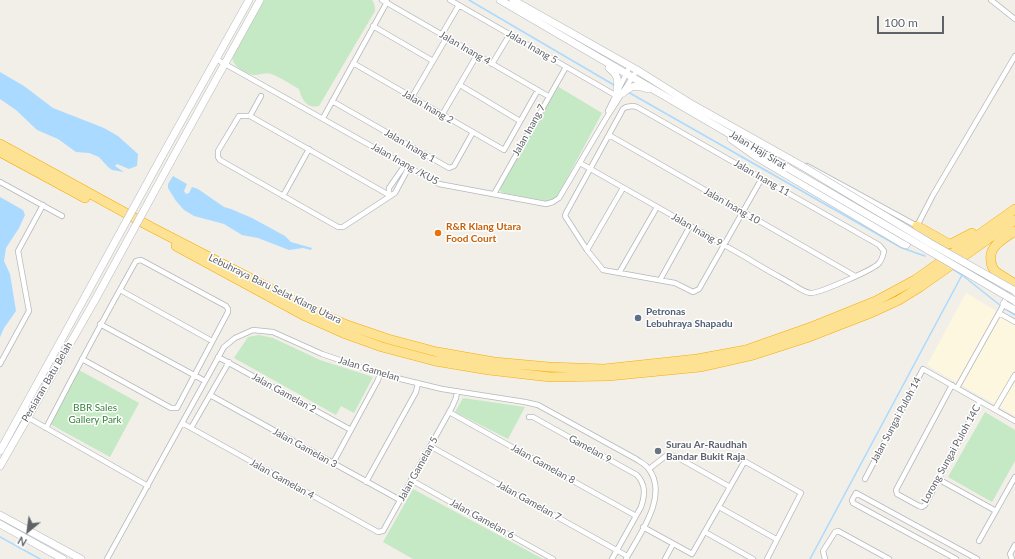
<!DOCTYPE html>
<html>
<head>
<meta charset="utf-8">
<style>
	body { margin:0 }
	#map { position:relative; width:1015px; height:559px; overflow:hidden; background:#f1efe8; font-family:Lato,sans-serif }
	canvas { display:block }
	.north { position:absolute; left:8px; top:511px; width:40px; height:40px; -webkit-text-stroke:3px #fff; paint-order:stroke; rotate:209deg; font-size:11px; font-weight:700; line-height:16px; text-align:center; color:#5f6368 }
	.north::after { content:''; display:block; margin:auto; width:14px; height:18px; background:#5f6368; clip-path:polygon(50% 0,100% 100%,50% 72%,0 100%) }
	.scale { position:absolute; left:877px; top:16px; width:67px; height:18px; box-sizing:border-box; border:2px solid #5f6368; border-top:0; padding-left:5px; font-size:12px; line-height:14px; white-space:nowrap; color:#5f6368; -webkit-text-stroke:3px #fff; paint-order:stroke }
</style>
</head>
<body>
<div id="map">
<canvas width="1015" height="559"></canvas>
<div class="north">N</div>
<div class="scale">100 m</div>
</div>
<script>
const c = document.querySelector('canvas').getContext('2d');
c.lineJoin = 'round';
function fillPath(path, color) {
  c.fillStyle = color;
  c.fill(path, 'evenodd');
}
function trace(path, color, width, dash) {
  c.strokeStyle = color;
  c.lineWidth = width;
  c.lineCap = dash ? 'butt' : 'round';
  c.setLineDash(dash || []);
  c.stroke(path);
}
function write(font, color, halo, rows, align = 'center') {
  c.font = font + ' Lato,sans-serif';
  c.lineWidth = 3;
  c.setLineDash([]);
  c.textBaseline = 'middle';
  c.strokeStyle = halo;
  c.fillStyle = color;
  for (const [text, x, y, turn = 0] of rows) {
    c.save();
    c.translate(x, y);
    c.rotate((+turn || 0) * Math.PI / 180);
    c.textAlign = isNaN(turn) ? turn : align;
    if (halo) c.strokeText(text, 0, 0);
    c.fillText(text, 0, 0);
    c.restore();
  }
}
const commercial = new Path2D(`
	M966 293 1015 322V416L927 365Z`);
const green = new Path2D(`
	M263 0H372C375 4 375 7 375 11L319 106C306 109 302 99 299 89 290 84 280 77 271 74 266 72 260 75 255 75 246 75 232 66 232 56Z
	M557 86 602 113 557 197 552 200 546 201 504 193 500 191 501 187Z
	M259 335 273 338 320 360 373 377 354 413 341 406 336 415 234 358 248 337Z
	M79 370 139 403 110 457 50 424Z
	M463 398 525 407 508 439 455 412Z
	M985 412 1015 430V461L992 502 948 477Z
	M413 489 543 559H413L383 542Z`);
const water = new Path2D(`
	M0 72 24 86 53 108 104 128 118 136 138 154 137 166 129 169 117 164 115 166 124 172 112 170 108 167 99 157 89 153 76 152 58 139 37 130 16 110 0 99Z
	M173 176 187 184 184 191 186 194 189 193 192 187 198 189 224 207 231 209 252 218 285 236 291 242 312 248 311 250 303 248 289 250 258 238 242 235 224 224 194 216 184 210 176 201 168 188V184Z
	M0 197 23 210 25 215 19 228 6 248 4 261 10 274 16 311 4 328 0 337Z`);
const stream = new Path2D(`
	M469 0 614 85
	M628 92 902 248 925 256
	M954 270 962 275
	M1004 308 1015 315
	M0 537 40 559
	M810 559 962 275 1001 306`);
const street = new Path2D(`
	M382 0 548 96
	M450 0 615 95
	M991 0 1015 19
	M373 26 433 61
	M442 34 459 5
	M216 59 439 184 546 204 553 202 559 198 605 120 637 70
	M353 63 504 150 538 90
	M492 64 510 34
	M460 85 520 121
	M412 97 447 37
	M332 101 449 168 454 166 473 132
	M608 111 630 66
	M442 115 477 55
	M250 116 261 96
	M323 118 387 2
	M609 135 855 276
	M580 163C636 195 691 226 747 258 761 267 776 275 792 284 797 287 804 292 810 293 818 294 875 269 879 263 882 260 883 255 884 251L879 245 728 159 637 107 633 106 626 107 623 109 566 213 565 216 587 250 603 270 675 283 693 292 699 289 762 178
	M807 166 917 226 933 195 1015 56
	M0 182 62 216
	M494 194 566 67
	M389 195 250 116H239L218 151V157L220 160 338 227H343L395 193 409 167
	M389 195V188L405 165
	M283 196 309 149
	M587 250 623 188
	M619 273 657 207
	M660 280 690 226
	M120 290 212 341
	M999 313 1015 322
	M100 324 205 381
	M218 357 351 430
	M0 364 29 311 18 251 43 205
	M952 385 896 490 897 494 919 506 922 507 925 505 980 401
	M957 388 1004 304 1007 294
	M210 395 400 500
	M26 409 25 412 27 417 148 486
	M995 409 1015 375
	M449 412 636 516
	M529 417H533L637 475C646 485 645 495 641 507L612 559
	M182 423 378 532 383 531 452 407 456 398 457 391
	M46 428C75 372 105 316 136 261L141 260 226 306 228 309V312L177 408H171L82 359
	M191 428 229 362
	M430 446 627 556
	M333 463 378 380 380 374
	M649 469 667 455 675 456 730 487
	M865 479 923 369 1015 421
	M938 479 996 511
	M411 480 553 559
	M366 482 416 392 418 383
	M719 507 776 539
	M643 527 692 554 743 464 746 462 801 493 767 559
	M705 532 753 559
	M979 541 1015 477
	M107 559 224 347 235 338 253 330 273 332 322 354 380 374 442 389 525 402 538 405 636 459C640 462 645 464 648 468 670 495 639 535 626 559
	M665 559 673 544
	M825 559 823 551 835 532 838 531 889 559
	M956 559 853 503 852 500 856 493 977 559
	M1012 559 1010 554 1015 545`);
const secondary = new Path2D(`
	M500 0 788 168
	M513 0 637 70 688 102 802 166
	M609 68C617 74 619 79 617 90
	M623 93C631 85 637 85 648 89
	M731 139 755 156 903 244 906 245 912 235
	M162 156 249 0
	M171 161 260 0
	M1004 304 1015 310
	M0 451 86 295
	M0 466 95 300
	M0 515 81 559
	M0 524 63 559`);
const highway = new Path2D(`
	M0 144 151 227 306 307 347 325 388 339 437 352 494 362 549 367 604 369 697 359 746 350 814 326 876 301 915 280 1015 209
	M0 152 85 198
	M917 226 949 244 953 243 972 233
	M1015 231C1005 238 988 246 991 261 991 265 993 269 996 272 1002 276 1009 280 1015 284
	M176 246 305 316 343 333 382 347 435 361 489 370 550 377 608 376 700 367 753 355 806 338 873 312 899 300 920 287 1015 220`);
const secondaryBridge = new Path2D(`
	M802 166 930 243 1015 291
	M788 168 1015 301
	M86 295 162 156
	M95 300 171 161`);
const markers = [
	[438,233,4,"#e8710a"],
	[638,318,4,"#5c6f8a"],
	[658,451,4,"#6b7280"]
];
const streetNames = [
	["Jalan Inang 5",532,47,30],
	["Jalan Inang 4",465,48,30],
	["Jalan Inang 2",428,107,30],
	["Jalan Inang 7",529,130,-61],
	["Jalan Inang 1",410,146,30],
	["Jalan Haji Sirat",758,150,31],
	["Jalan Inang /KU5",405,164,29],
	["Jalan Inang 11",762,178,30],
	["Jalan Inang 10",732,206,30],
	["Jalan Inang 9",697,230,30],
	["Lebuhraya Baru Selat Klang Utara",275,289,26],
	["Jalan Gamelan",369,369,17],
	["Persiaran Batu Belah",47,382,-60],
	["Jalan Gamelan 2",284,393,29],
	["Jalan Sungai Puloh 14",896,420,-62],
	["Jalan Gamelan 3",305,448,29],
	["Gamelan 9",590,449,29],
	["Lorong Sungai Puloh 14C",951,454,-61],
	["Jalan Gamelan 8",543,464,29],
	["Jalan Gamelan 5",418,469,-61],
	["Jalan Gamelan 4",282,479,29],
	["Jalan Gamelan 7",529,501,29],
	["Jalan Gamelan 6",482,519,29]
];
const foodNames = [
	["R&R Klang Utara",446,227],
	["Food Court",446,239]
];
const serviceNames = [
	["Petronas",646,312],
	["Lebuhraya Shapadu",646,324]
];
const parkNames = [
	["BBR Sales",95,408],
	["Gallery Park",95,420]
];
const worshipNames = [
	["Surau Ar-Raudhah",666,445],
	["Bandar Bukit Raja",666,457]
];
fillPath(commercial, '#fef7e0');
fillPath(green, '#c5e8c5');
fillPath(water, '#aadaff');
trace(stream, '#aadaff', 1.5);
trace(street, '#b5b8bc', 6);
trace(secondary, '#b6babf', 8);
trace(highway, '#f9ab00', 10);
trace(street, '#fff', 4.5);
trace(secondary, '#fff', 7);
trace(highway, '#fde293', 9);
trace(secondaryBridge, '#b6babf', 8, []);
trace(secondaryBridge, '#fff', 7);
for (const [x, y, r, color] of markers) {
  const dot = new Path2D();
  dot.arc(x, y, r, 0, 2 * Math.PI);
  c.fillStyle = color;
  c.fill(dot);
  trace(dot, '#fff', 1.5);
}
write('10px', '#5f6368', '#fff', streetNames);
write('bold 10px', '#c56008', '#fff', foodNames, 'left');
write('bold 10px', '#4e5e75', '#fff', serviceNames, 'left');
write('10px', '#348238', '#fff', parkNames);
write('bold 10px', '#5b616d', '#fff', worshipNames, 'left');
</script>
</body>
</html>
